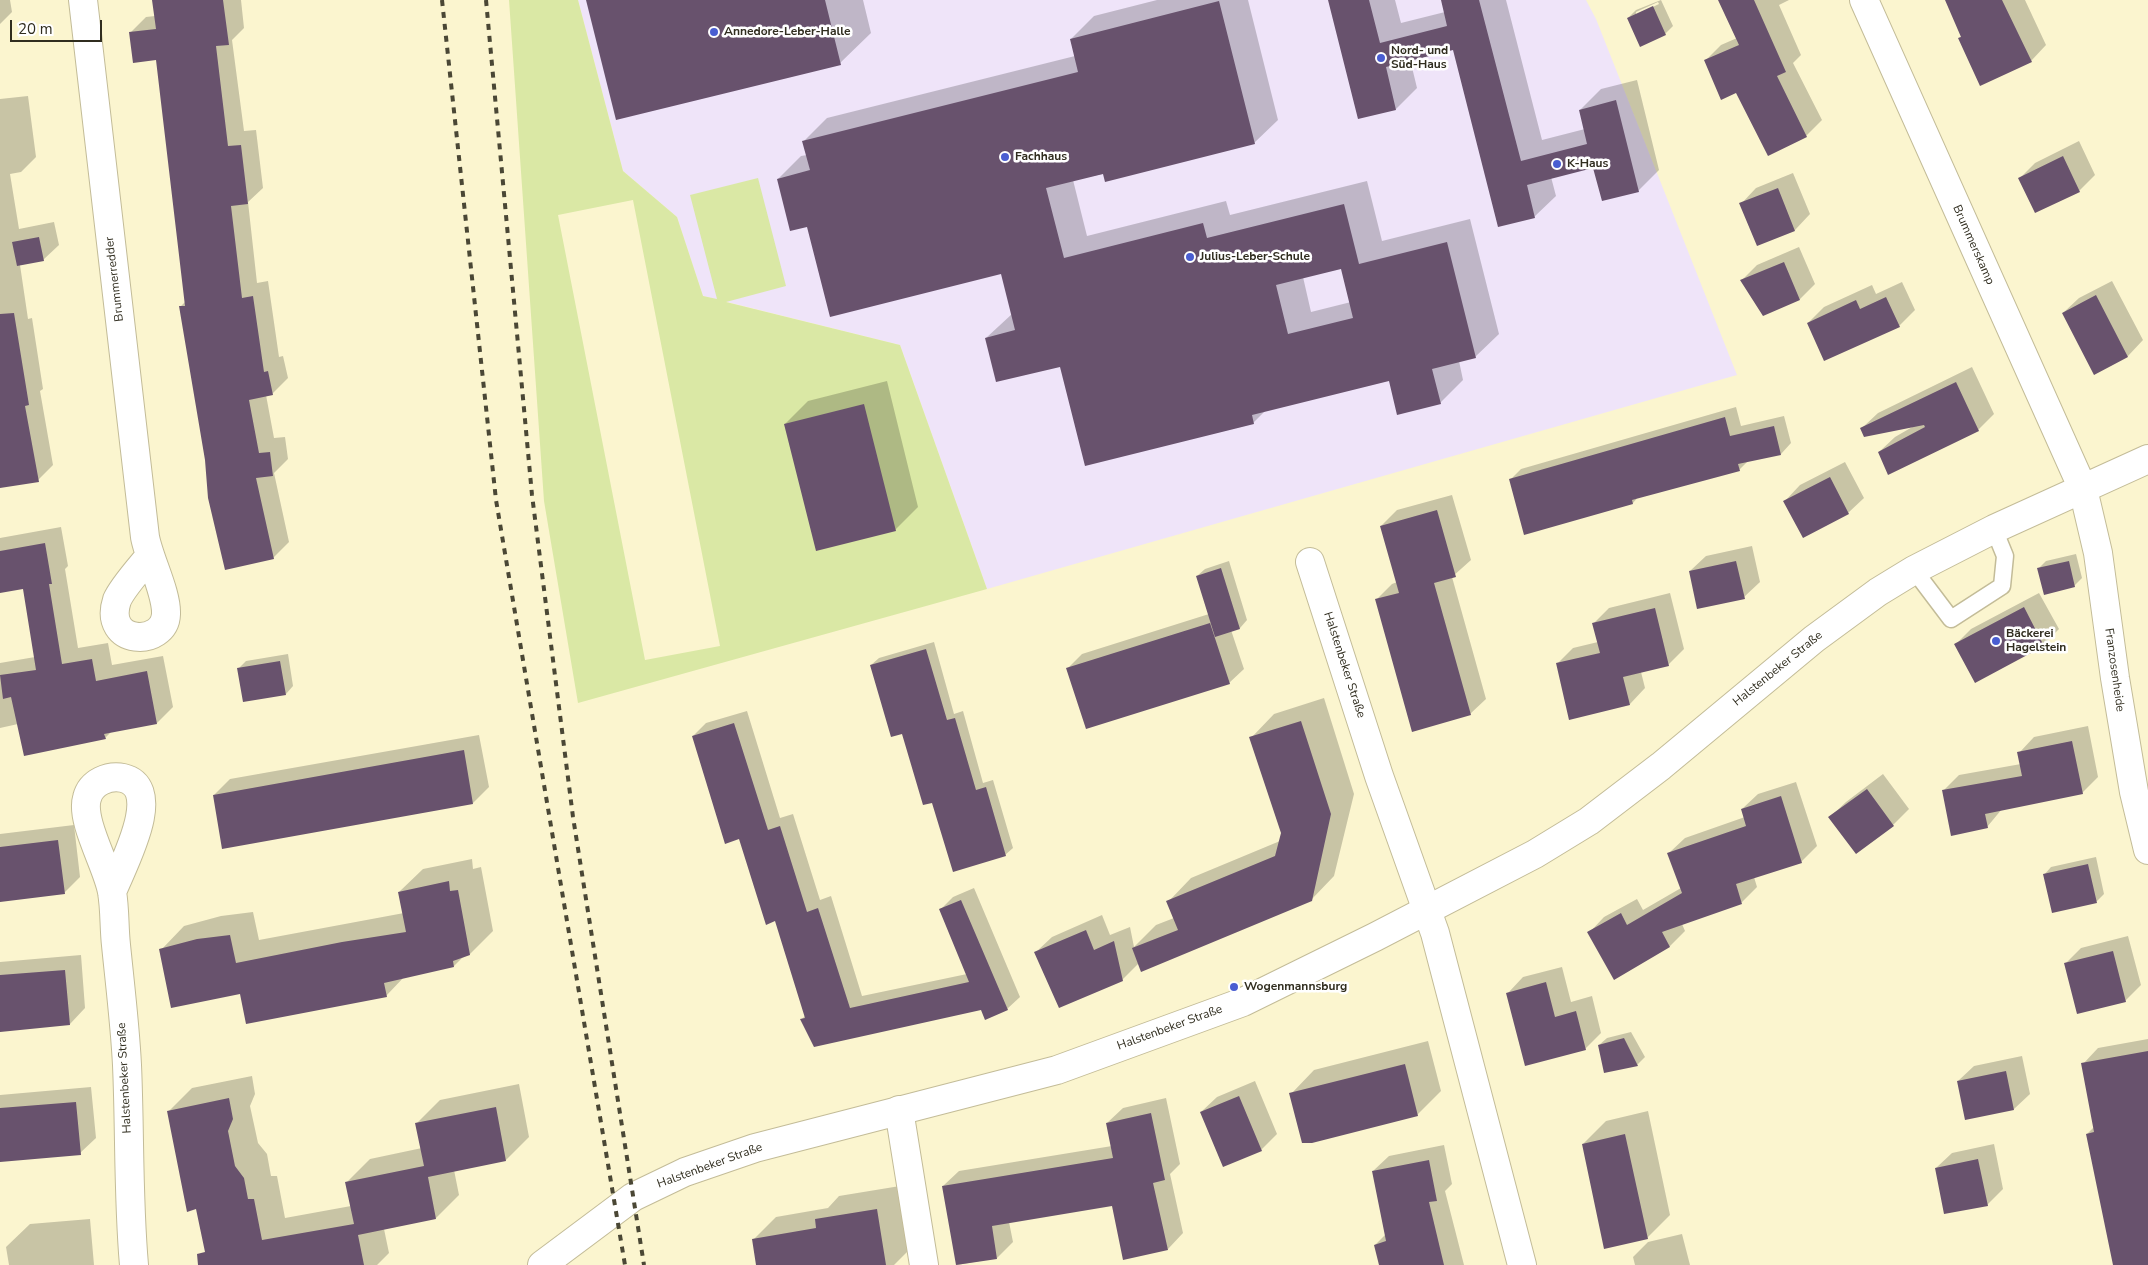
<!DOCTYPE html>
<html>
<head>
<meta charset="utf-8">
<style>
	body { margin:0 }
	#map { position:relative; width:2148px; height:1265px; overflow:hidden; background:#fbf5cf; font-family:"Nunito Sans",sans-serif }
	canvas { display:block }
	.scale { position:absolute; left:10px; top:20px; width:92px; height:22px; box-sizing:border-box; border:2px solid #302d1f; border-top:0; padding-left:6px; font-size:15px; line-height:18px; white-space:nowrap; color:#302d1f; -webkit-text-stroke:4px #fff; paint-order:stroke }
</style>
</head>
<body>
<div id="map">
<canvas width="2148" height="1265"></canvas>
<div class="scale">20 m</div>
</div>
<script>
const c = document.querySelector('canvas').getContext('2d');
c.lineJoin = 'round';
function fillPath(path, color) {
  c.fillStyle = color;
  c.fill(path, 'evenodd');
}
function trace(path, color, width, dash) {
  c.strokeStyle = color;
  c.lineWidth = width;
  c.lineCap = dash ? 'butt' : 'round';
  c.setLineDash(dash || []);
  c.stroke(path);
}
function write(font, color, halo, rows, align = 'center') {
  c.font = font + ' "Nunito Sans",sans-serif';
  c.lineWidth = 5;
  c.setLineDash([]);
  c.textBaseline = 'middle';
  c.strokeStyle = halo;
  c.fillStyle = color;
  for (const [text, x, y, turn = 0] of rows) {
    c.save();
    c.translate(x, y);
    c.rotate((+turn || 0) * Math.PI / 180);
    c.textAlign = isNaN(turn) ? turn : align;
    if (halo) c.strokeText(text, 0, 0);
    c.fillText(text, 0, 0);
    c.restore();
  }
}
const education = new Path2D(`
	M578 0H1586L1596 19 1737 375 987 589 900 345 703 296 677 217 623 171Z`);
const green = new Path2D(`
	M509 0H578L623 171 677 217 703 296 717 299 690 195 758 178 786 286 726 302 900 345 987 589 578 703 544 501ZM633 200 720 646 645 660 558 215Z`);
const shadow = new Path2D(`
	M0 0H10L12 12 0 24Z
	M153 0H241L244 28 232 40 244 131 256 130 263 188 248 202 257 283 268 281 279 357 283 356 288 378 272 394 266 395 274 438 285 437 288 459 274 473 289 542 273 558 206 460 180 307 186 301 157 59 131 32 146 17 155 16Z
	M587 0H863L871 33 840 63Z
	M1157 0H1248L1278 120 1254 143 1073 180 1087 236 1226 201 1230 215 1367 181 1382 241 1470 219 1499 334 1475 357 1459 361 1463 380 1440 403 1389 379 1266 410 1253 423 1061 365 986 338 1012 314 1002 272 808 225 778 179 801 156 807 155 804 141 827 118 1075 56 1071 39 1094 16ZM1342 267 1351 302 1311 312 1303 277Z
	M1330 0H1395L1401 23 1445 12 1442 0H1506L1542 140 1585 129 1580 110 1601 89 1637 80 1659 170 1638 191 1594 166 1551 177 1556 196 1534 217 1454 48 1410 59 1417 88 1396 109 1359 118Z
	M1661 0 1673 26 1665 34 1628 18 1636 10ZM1658 2 1659 4 1636 15V12Z
	M1719 0H1789L1779 5 1801 55 1793 63 1822 120 1806 136 1737 92 1706 60 1721 45 1737 38Z
	M1946 0H2025L2046 45 2031 61 1959 38 1962 36Z
	M28 96 36 157 21 172 10 174 19 229 54 222 59 245 43 260 20 265 28 319 32 318 43 389 40 391 53 465 38 480 0 487V99Z
	M2079 141 2095 175 2079 191 2020 178 2035 163Z
	M1793 173 1810 214 1795 230 1758 245 1741 204 1756 188Z
	M1799 247 1815 284 1800 299 1742 280 1757 265Z
	M2112 281 2143 340 2128 356 2094 373 2063 313 2079 298Z
	M1902 282 1915 310 1899 326 1808 323 1824 307 1872 285 1876 294Z
	M1972 367 1994 414 1978 430 1879 452 1895 437 1914 426 1862 428 1878 413Z
	M887 381 918 507 895 530 785 424 808 401Z
	M1736 407 1741 426 1784 416 1791 443 1781 454 1748 461 1739 470 1639 496 1633 503 1510 480 1521 469Z
	M1845 462 1864 498 1848 513 1785 501 1800 485Z
	M1452 495 1471 560 1452 577 1486 699 1470 714 1377 599 1392 584 1397 582 1381 526 1397 510Z
	M61 527 68 566 65 569 78 648 108 643 112 665 163 656 173 707 157 723 111 732 105 738 18 724 0 728V663L35 657 24 587 0 591V538Z
	M1752 546 1760 582 1744 597 1690 571 1706 556Z
	M2076 554 2082 578 2074 586 2038 569 2046 561Z
	M1229 561 1247 620 1240 628 1231 630 1244 669 1229 683 1068 668 1082 654 1209 614 1197 576 1205 569Z
	M1670 593 1684 649 1668 665 1641 672 1645 688 1630 704 1557 664 1573 648 1598 642 1594 623 1609 608Z
	M2039 593 2059 629 2043 645 1956 644 1971 629Z
	M934 642 954 714 963 711 983 783 993 780 1013 848 1005 855 933 801 871 665 879 658Z
	M288 654 293 686 286 694 239 668 246 661Z
	M1324 698 1354 794 1334 876 1311 900 1139 963 1122 980 1036 952 1052 937 1102 915 1110 935 1130 927 1134 947 1156 925 1174 918 1168 902 1191 878 1280 841 1282 833 1251 738 1274 714Z
	M747 711 780 818 793 814 820 900 831 896 862 996 967 974 940 910 953 897 974 888 1020 997 1007 1009H982L802 1019 806 1015 776 920 693 736 706 723Z
	M2088 726 2098 777 2082 793 2002 809 1987 827 1943 791 1959 775 2021 764 2019 753 2034 737Z
	M479 735 489 787 473 803 223 848 214 795 230 779Z
	M1883 774 1909 809 1893 825 1856 853 1830 817 1846 802Z
	M1796 782 1817 846 1801 862 1754 877 1757 887 1742 902 1682 924 1685 931 1670 946 1615 978 1589 933 1604 917 1637 899 1643 910 1681 888 1669 853 1685 838 1745 817 1742 809 1758 794Z
	M74 825 80 877 64 893 0 900V834Z
	M2096 857 2104 894 2097 901 2053 912 2044 875 2051 867Z
	M472 859 473 869 481 867 493 931 470 954 462 958 454 966 405 976 386 996 241 992 161 950 184 926 221 916 253 912 259 940 404 913 399 892 423 869Z
	M2128 936 2141 985 2125 1001 2066 963 2081 948Z
	M81 955 85 1008 70 1024 0 1030V962Z
	M1562 967 1571 1002 1592 996 1601 1033 1585 1049 1508 993 1523 977Z
	M1631 1032 1645 1057 1637 1065 1599 1045 1607 1038Z
	M2148 1039V1265H2114L2087 1134 2094 1127 2083 1064 2098 1048Z
	M1428 1041 1441 1091 1417 1115 1291 1094 1314 1070Z
	M2022 1056 2030 1094 2014 1109 1966 1119 1958 1081 1974 1066Z
	M252 1076 255 1094 250 1106 258 1143 267 1154 271 1176H277L285 1218 351 1206 347 1182 370 1159 422 1148 417 1123 440 1100 519 1084 529 1137 506 1160 454 1170 459 1195 436 1218 384 1229 389 1253 377 1265H209L197 1208 169 1111 192 1088Z
	M1255 1081 1277 1134 1261 1150 1201 1112 1217 1097Z
	M91 1087 96 1138 80 1153 0 1160V1095Z
	M1166 1098 1180 1164 1170 1174 1183 1233 1168 1249 1112 1205 1009 1222 1013 1242 997 1258 957 1265 943 1186 959 1171 1112 1146 1107 1123 1123 1108Z
	M1648 1111 1670 1215 1647 1238 1583 1144 1606 1121Z
	M1994 1144 2003 1189 1987 1205 1936 1168 1952 1153Z
	M1444 1145 1452 1184 1445 1191 1464 1265H1380L1375 1245 1386 1234 1373 1171 1389 1156Z
	M900 1186 910 1249 894 1265H757L753 1240 776 1217 828 1208 839 1196Z
	M90 1219 94 1265H9L6 1247 30 1224Z
	M1682 1234 1690 1265H1635L1633 1257 1648 1242Z`);
const building = new Path2D(`
	M152 0H223L229 45 216 46 228 146 241 145 248 204 231 206 242 298 253 296 264 372 268 371 273 395 249 400 259 453 270 452 273 476 256 478 274 559 225 570 208 498 205 460 179 306H185L156 60 133 63 129 32 156 29Z
	M586 0H825L841 65 616 120Z
	M1328 0H1369L1380 43 1447 26 1441 0H1479L1521 161 1587 144 1579 110 1616 100 1639 192 1602 201 1593 168 1527 185 1535 218 1498 227 1453 50 1386 67 1396 110 1358 119Z
	M1718 0H1754L1786 72 1777 76 1807 137 1768 156 1736 93 1721 100 1704 60 1739 45Z
	M1945 0H2002L2032 62 1980 86 1958 38 1961 37Z
	M1219 1 1255 144 1105 182 1103 174 1046 188 1064 258 1203 223 1207 238 1344 204 1359 264 1447 242 1476 358 1432 369 1441 404 1397 415 1389 381 1252 415 1254 424 1085 466 1060 367 996 382 985 338 1015 330 1001 274 830 317 807 227 790 231 777 179 810 170 802 141 1078 72 1070 39ZM1341 269 1353 318 1288 334 1276 285Z
	M1653 6 1666 35 1640 47 1627 18Z
	M2063 156 2080 192 2035 213 2018 178Z
	M1778 188 1795 231 1757 246 1739 203Z
	M39 237 44 261 17 266 12 242Z
	M1784 262 1800 300 1763 316 1740 280Z
	M2096 295 2128 357 2094 375 2062 313Z
	M1886 297 1900 327 1824 361 1807 323 1856 300 1860 309Z
	M14 313 29 405 25 406 39 482 0 488V314Z
	M1956 382 1979 431 1888 475 1878 452 1925 427 1924 425 1864 437 1860 428Z
	M864 404 896 531 816 551 784 424Z
	M1725 417 1730 436 1774 426 1781 455 1738 464 1740 471 1632 500 1633 504 1524 535 1509 479Z
	M1830 477 1849 514 1803 538 1783 501Z
	M1437 510 1456 577 1434 583 1471 715 1412 732 1375 599 1399 593 1380 526Z
	M45 543 52 584H49L62 664 92 659 96 681 147 671 157 724 104 734 106 739 24 756 11 697 3 699 0 675 36 670 23 589 0 593V551Z
	M1736 561 1745 599 1697 609 1689 571Z
	M2069 561 2075 587 2044 595 2037 568Z
	M1221 568 1240 629 1215 637 1196 576Z
	M2024 607 2044 646 1975 683 1954 644Z
	M1655 608 1669 666 1623 677 1630 705 1569 720 1556 663 1600 653 1592 623Z
	M1210 623 1230 684 1086 729 1066 668Z
	M926 649 947 720 955 718 976 790 986 787 1006 856 953 872 932 803 923 805 902 734 891 737 870 665Z
	M280 661 286 695 243 702 237 668Z
	M1301 721 1331 814 1312 901 1141 972 1132 948 1178 930 1166 901 1275 856 1281 833 1249 737Z
	M734 723 768 830 780 826 807 912 818 908 850 1008 969 982 939 909 961 900 1008 1010 985 1020 981 1010 814 1047 800 1019 805 1018 775 921 766 925 739 839 725 844 692 736Z
	M2072 741 2083 794 1985 814 1988 828 1951 836 1942 790 2022 776 2017 752Z
	M464 750 473 804 222 849 213 795Z
	M1867 789 1894 826 1856 854 1828 817Z
	M1781 796 1802 863 1736 884 1742 904 1662 932 1670 947 1614 980 1587 932 1621 913 1627 925 1682 893 1667 853 1746 826 1741 809Z
	M58 840 65 894 0 902V847Z
	M2088 864 2097 903 2052 913 2043 874Z
	M449 881 450 891 458 890 470 955 453 961 454 967 384 983 387 997 246 1024 240 994 171 1008 159 949 197 939 230 935 236 963 342 942 406 932 398 892Z
	M1086 930 1094 950 1114 941 1123 981 1059 1008 1034 952Z
	M2113 951 2126 1002 2077 1014 2064 963Z
	M65 970 70 1025 0 1032V975Z
	M1546 982 1555 1017 1576 1011 1586 1050 1525 1066 1506 993Z
	M1624 1038 1638 1066 1604 1073 1598 1045Z
	M2148 1051V1265H2113L2086 1134 2094 1132 2081 1063Z
	M1405 1064 1418 1116 1312 1143H1302L1289 1093Z
	M2006 1071 2014 1110 1965 1120 1957 1081Z
	M1239 1096 1262 1151 1223 1167 1200 1112Z
	M229 1098 233 1119 228 1131 235 1166 244 1178 248 1199H254L262 1240 354 1224 345 1182 424 1166 415 1123 496 1107 506 1161 428 1177 436 1219 358 1235 364 1265H198L197 1254 205 1252 196 1209 187 1212 167 1111Z
	M76 1102 81 1155 0 1162V1108Z
	M1151 1113 1165 1180 1153 1183 1168 1250 1123 1260 1112 1206 992 1226 997 1259 956 1265 942 1186 1113 1158 1106 1123Z
	M1625 1134 1648 1239 1604 1249 1582 1144Z
	M1978 1159 1988 1206 1944 1214 1935 1168Z
	M1429 1160 1437 1201 1429 1202 1444 1265H1379L1374 1245 1386 1241 1372 1171Z
	M877 1209 886 1265H756L752 1239 816 1228 815 1219Z`);
const service = new Path2D(`
	M1914 570 1951 619 2002 586 2005 556 1994 529`);
const minor = new Path2D(`
	M83 0 145 537C149 559 167 593 166 614 165 647 102 646 117 600 122 588 140 568 149 557
	M1864 0 2083 489 2098 553 2115 678 2134 792 2148 850
	M1310 562 1379 776 1435 933 1522 1265
	M112 892C121 868 166 788 123 778 109 775 91 782 87 798 80 821 108 867 112 892 115 909 114 927 116 945 120 985 125 1025 127 1065 130 1132 128 1198 134 1265
	M899 1110 924 1265`);
const tertiary = new Path2D(`
	M542 1265 633 1197 685 1172 755 1148 1057 1070 1243 1002 1375 937 1535 854 1589 821 1661 766 1814 639 1878 592 1914 570 1994 529 2148 459`);
const rail = new Path2D(`
	M442 0 496 500 625 1265
	M486 0 532 495 573 817 644 1265`);
const markers = [
	[714,32,5,"#495dd1"],
	[1381,58,5,"#495dd1"],
	[1005,157,5,"#495dd1"],
	[1557,164,5,"#495dd1"],
	[1190,257,5,"#495dd1"],
	[1996,641,5,"#495dd1"],
	[1234,987,5,"#495dd1"]
];
const poiNames = [
	["Annedore-Leber-Halle",724,32],
	["Nord- und",1391,51],
	["Süd-Haus",1391,65],
	["Fachhaus",1015,157],
	["K-Haus",1567,164],
	["Julius-Leber-Schule",1200,257],
	["Bäckerei",2006,634],
	["Hagelstein",2006,648],
	["Wogenmannsburg",1244,987]
];
const streetNames = [
	["Brummerskamp",1973,245,66],
	["Brummerredder",115,279,-97],
	["Halstenbeker Straße",1344,665,72],
	["Halstenbeker Straße",1778,669,-39],
	["Franzosenheide",2114,670,82],
	["Halstenbeker Straße",1170,1028,-20],
	["Halstenbeker Straße",125,1078,-93],
	["Halstenbeker Straße",710,1166,-20]
];
fillPath(education, '#efe4f9');
fillPath(green, '#dae8a5');
fillPath(shadow, '#0003');
fillPath(building, '#68526d');
trace(service, '#c3bc98', 19);
trace(minor, '#c3bc98', 30);
trace(tertiary, '#c3bc98', 30);
trace(service, '#fff', 16);
trace(minor, '#fff', 28);
trace(tertiary, '#fff', 28);
trace(rail, '#4a4735', 4, [6, 6]);
for (const [x, y, r, color] of markers) {
  const dot = new Path2D();
  dot.arc(x, y, r, 0, 2 * Math.PI);
  c.fillStyle = color;
  c.fill(dot);
  trace(dot, '#fff', 2);
}
write('bold 12px', '#302d1f', '#fff', poiNames, 'left');
write('12px', '#302d1f', '#fff', streetNames);
</script>
</body>
</html>
